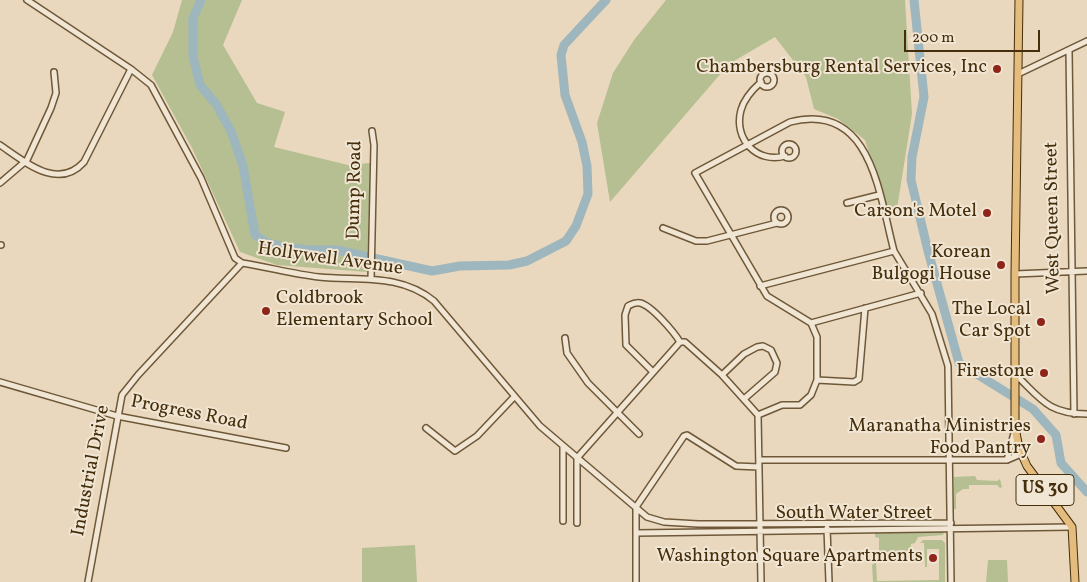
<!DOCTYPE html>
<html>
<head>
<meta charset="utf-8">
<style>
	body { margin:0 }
	#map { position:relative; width:1087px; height:582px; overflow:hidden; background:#e9d8bd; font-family:Vollkorn,serif }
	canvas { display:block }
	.scale { position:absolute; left:904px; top:30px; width:136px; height:22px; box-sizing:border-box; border:2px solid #452e0b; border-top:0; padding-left:6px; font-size:15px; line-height:18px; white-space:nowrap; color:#452e0b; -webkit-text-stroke:4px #f1e6d4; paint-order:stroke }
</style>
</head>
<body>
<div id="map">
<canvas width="1087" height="582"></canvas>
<div class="scale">200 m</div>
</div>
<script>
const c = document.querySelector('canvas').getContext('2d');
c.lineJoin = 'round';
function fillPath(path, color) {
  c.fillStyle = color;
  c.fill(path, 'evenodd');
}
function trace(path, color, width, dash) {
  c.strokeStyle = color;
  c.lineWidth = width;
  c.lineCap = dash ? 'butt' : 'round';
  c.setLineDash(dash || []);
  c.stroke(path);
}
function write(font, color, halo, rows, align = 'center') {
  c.font = font + ' Vollkorn,serif';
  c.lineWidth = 4;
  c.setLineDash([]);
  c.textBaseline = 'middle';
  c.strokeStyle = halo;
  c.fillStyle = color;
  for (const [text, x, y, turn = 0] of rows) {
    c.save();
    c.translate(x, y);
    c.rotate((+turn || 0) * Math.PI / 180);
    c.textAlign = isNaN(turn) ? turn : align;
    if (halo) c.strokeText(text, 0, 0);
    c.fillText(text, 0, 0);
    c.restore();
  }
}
const green = new Path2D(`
	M182 0H242L223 45 257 103 285 112 274 147 348 165 370 163 367 272 277 265 240 252 192 148 152 75 173 32Z
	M666 0H905L912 114 896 215 889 217 865 140 838 119 814 109 806 77 775 37 729 64 610 202 597 123 613 73 634 40Z
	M975 476 977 480 997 481 1000 479 1002 487 1000 488 997 485H969V489H963L956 494V509H954V477Z
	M944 532 943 535 918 537 915 543 911 544V552H877L876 556 875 551H879V538L875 537V533Z
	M923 540H942L945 543V582H873L872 565 876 562 877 581 939 580V549H927V567H925L924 543H920Z
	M415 545 417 582H362V548Z
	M988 560H1007L1008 582H986Z`);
const river = new Path2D(`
	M201 0 193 18V56L197 73 200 85 216 104 231 131 243 166 255 235 267 243 284 247 309 250H337L432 271 460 266 509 265 527 261 566 241 576 226 588 194 587 166 582 142 565 95 561 55 564 45 606 0
	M914 0 924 97 912 157 911 180 928 251 959 363 1033 409 1056 435 1061 463 1087 492`);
const minor = new Path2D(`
	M27 0 131 69 151 85 201 178 235 258 242 263C268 267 293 274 319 277 359 281 400 273 434 301L540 426 647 517 664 522 698 524 951 523
	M1069 51 1074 414
	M760 80a7 7 0 1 1 14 0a7 7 0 1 1-14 0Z
	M1018 74 1087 41
	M761 82C752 90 744 99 741 110 733 139 757 164 785 156
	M782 151a7 7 0 1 1 14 0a7 7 0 1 1-14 0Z
	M0 145C25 162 58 191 84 162L131 69
	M0 183 27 160 51 108 56 93 54 72
	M847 203 879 195
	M774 217a7 7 0 1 1 14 0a7 7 0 1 1-14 0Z
	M663 228 696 241H707L777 223
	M0 245H1
	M1015 274 1087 271
	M371 279 374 145 372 131
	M760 286 894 251
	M811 323 921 293
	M565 338 567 353 588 383 639 434
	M653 372 626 345 625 315 628 306C632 304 635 302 640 303 651 305 674 332 680 342
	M1015 374C1041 399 1048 414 1087 414
	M722 375 744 354 757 347 763 346 771 350 777 363 775 372 744 399
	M817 380 854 382 859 379 865 308
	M0 382 117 416 286 448
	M758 415 782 405H800L811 395 817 380V337L811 323 767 296 695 173 790 122C872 101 879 195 894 251L932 314 948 366 951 582
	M758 415 761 582
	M426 428 455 451 477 436 514 397
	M759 460H1007L1021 454
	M1007 460 1015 429
	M636 507 684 436 687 435 736 466 759 467
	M563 521V446
	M577 523V458L680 342H685L722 375 758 415
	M827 528 829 582
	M636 533 1072 527
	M88 582 122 395 138 375 242 263
	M636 582V507`);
const highway = new Path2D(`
	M1019 0 1015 274V428L1019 448 1027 466 1072 527 1075 582`);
const markers = [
	[997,69,5,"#8f2418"],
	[987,213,5,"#8f2418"],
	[1001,265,5,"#8f2418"],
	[266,311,5,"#8f2418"],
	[1041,322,5,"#8f2418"],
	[1044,373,5,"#8f2418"],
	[1041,439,5,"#8f2418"],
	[933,558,5,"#8f2418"]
];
const shields = [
	[1045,490,58]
];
const shieldNames = [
	["US 30",1045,490]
];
const poiNames = [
	["Chambersburg Rental Services, Inc",987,69],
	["Carson's Motel",977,213],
	["Korean",991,254],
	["Bulgogi House",991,276],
	["Coldbrook",276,300,"left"],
	["Elementary School",276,322,"left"],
	["The Local",1031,311],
	["Car Spot",1031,333],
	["Firestone",1034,373],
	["Maranatha Ministries",1031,428],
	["Food Pantry",1031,450],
	["Washington Square Apartments",923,558]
];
const streetNames = [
	["Dump Road",356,190,-89],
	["West Queen Street",1054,218,-91],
	["Hollywell Avenue",330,260,8],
	["Progress Road",189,414,11],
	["Industrial Drive",92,471,-79],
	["South Water Street",854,515]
];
fillPath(green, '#b5bf92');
trace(river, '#9eb6bd', 9);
trace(minor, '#6e5838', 8);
trace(highway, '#452e0b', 9);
trace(minor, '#f1e6d4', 5);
trace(highway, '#e4bc7e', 7);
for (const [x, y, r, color] of markers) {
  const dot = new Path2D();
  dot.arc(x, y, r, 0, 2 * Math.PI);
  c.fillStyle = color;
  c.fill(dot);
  trace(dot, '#f1e6d4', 2);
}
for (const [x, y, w] of shields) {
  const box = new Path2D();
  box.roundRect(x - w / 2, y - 15.5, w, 31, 4);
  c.fillStyle = '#f1e6d4';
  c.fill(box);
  trace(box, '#452e0b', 1);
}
write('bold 18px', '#452e0b', null, shieldNames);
write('19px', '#452e0b', '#f1e6d4', poiNames, 'right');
write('19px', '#452e0b', '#f1e6d4', streetNames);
</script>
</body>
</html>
